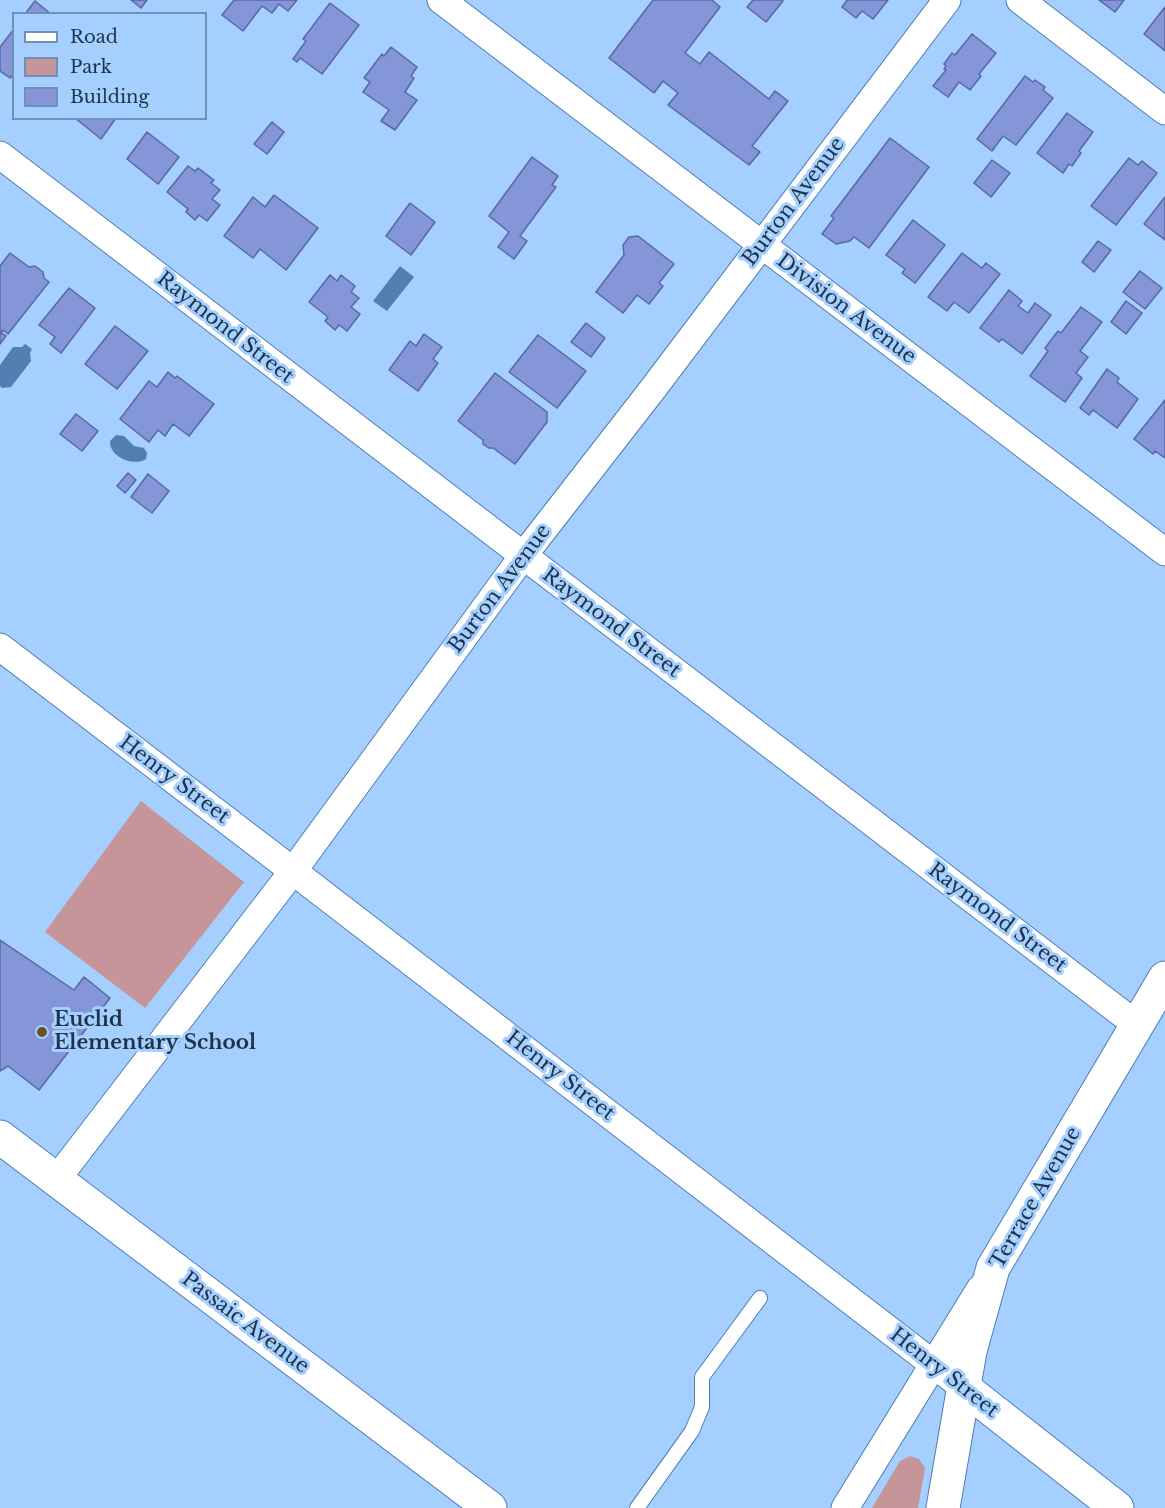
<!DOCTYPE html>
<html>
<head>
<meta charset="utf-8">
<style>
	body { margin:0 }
	#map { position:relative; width:1165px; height:1508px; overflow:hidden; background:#a5cffe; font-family:"Libre Baskerville",serif }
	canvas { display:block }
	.legend { position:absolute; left:12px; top:12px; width:195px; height:108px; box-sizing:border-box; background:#a5cffe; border:2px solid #6f91b6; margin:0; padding:8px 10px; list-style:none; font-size:18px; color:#1e334a }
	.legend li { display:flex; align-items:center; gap:12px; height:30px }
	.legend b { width:30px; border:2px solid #6f91b6 }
</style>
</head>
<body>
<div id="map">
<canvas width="1165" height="1508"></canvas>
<ul class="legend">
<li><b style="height:8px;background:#fff"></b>Road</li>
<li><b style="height:16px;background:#c5959a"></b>Park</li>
<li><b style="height:16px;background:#8496d8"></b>Building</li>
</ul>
</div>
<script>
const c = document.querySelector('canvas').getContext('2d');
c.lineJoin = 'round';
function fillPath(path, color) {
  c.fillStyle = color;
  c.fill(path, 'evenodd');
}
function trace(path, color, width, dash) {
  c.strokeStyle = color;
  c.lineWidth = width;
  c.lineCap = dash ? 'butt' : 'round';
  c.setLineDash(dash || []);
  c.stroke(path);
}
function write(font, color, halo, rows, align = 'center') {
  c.font = font + ' "Libre Baskerville",serif';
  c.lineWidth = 6;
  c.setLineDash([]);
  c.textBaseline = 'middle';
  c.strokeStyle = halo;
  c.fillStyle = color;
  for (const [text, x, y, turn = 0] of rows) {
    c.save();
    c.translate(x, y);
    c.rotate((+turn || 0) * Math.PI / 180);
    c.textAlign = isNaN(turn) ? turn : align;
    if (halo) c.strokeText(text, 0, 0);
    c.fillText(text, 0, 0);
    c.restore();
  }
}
const green = new Path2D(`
	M141 801 244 882 145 1008 45 932Z
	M910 1456 919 1459 925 1468 918 1508H872L900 1461Z`);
const water = new Path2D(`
	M400 266 414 277 387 311 373 301Z
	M25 344 32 349 30 353 31 361 11 387 2 388 0 386V365L13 347H22Z
	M116 435 124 436 134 446 144 448 147 453 146 459C134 467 109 457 110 441Z`);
const building = new Path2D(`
	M131 0H147L141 8Z
	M234 0H297L288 11 279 4 272 13 262 6 243 31 222 15Z
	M653 0H712L720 7 685 53 700 64 709 52 769 99 775 91 788 101 752 146 760 152 749 165 668 105 678 93 663 81 654 93 609 58Z
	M753 0H782L783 1 766 22 747 7Z
	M847 0H888L873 19 862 11 856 18 842 7Z
	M1099 0H1124L1115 12Z
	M35 1 51 14H25Z
	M330 3 359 25 322 74 300 58 297 62 293 59 306 41 303 39Z
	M1165 7V51L1144 34Z
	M14 29V73L10 78 0 71V47Z
	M972 34 996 53 979 74 981 76 970 90 959 82 948 97 933 86 946 70 944 69 946 66 944 64 952 53 955 55Z
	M391 47 417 67 411 76 414 78 405 92 417 100 395 130 381 121 389 110 363 92 370 82 364 78 382 54 384 56Z
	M1025 76 1033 82 1035 80 1045 87 1043 90 1053 98 1016 145 1003 136 992 151 977 139Z
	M1067 113 1093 132 1079 151 1081 153 1072 166 1069 164 1063 173 1037 153Z
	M75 118H116L101 139Z
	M272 122 284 132 267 154 254 144Z
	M147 132 179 157 158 184 127 159Z
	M890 138 929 167 869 248 854 237 850 241 836 244 822 234 834 218 831 216Z
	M532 157 558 176 552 185 556 187 520 236 527 241 514 259 498 247 509 232 489 216Z
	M1129 158 1138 165 1142 161 1157 173 1116 225 1091 206Z
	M992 160 1010 173 991 197 974 183Z
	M188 166 195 171 198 168 214 180 211 183 220 190 212 199 220 205 207 221 199 215 195 220 186 212 188 209 167 192Z
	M274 195 318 228 286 270 260 249 253 258 224 236 253 197 265 207Z
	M1165 197V240L1144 224Z
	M410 203 435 222 411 255 386 236Z
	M913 220 945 245 915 283 902 273 905 269 886 255Z
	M638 236 674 264 659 283 663 286 649 304 637 295 623 313 596 292 624 255 623 245 629 237Z
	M1098 241 1111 250 1094 272 1082 262Z
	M10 253 29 267 35 266 43 272 44 278 49 282 8 334 3 330 1 333 6 336 0 344V266Z
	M962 253 982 268 986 263 1000 274 969 313 954 302 947 311 928 297Z
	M1140 271 1162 288 1145 309 1123 292Z
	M330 275 337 281 341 275 355 286 351 292 359 298 351 307 360 314 347 331 339 325 335 330 325 321 328 317 309 302Z
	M69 288 95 308 61 353 50 344 55 337 39 325Z
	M1009 290 1022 301 1018 306 1028 313 1035 303 1051 315 1022 354 1002 339 999 342 980 328Z
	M1126 301 1142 313 1126 334 1111 322Z
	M1081 307 1102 322 1080 351 1088 357 1076 373 1082 378 1065 402 1030 376 1048 351 1045 348 1058 331 1061 333Z
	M586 323 605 338 591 357 571 342Z
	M115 326 148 351 117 389 85 364Z
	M424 334 442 347 433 359 438 363 418 391 389 370 410 341 416 346Z
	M538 335 586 371 557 408 509 372Z
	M1107 369 1119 378 1117 382 1138 399 1117 428 1093 410 1089 415 1080 408Z
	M168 372 175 378 177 376 214 404 189 436 173 424 165 436 158 430 149 442 120 419 149 381 157 387Z
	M495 373 547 412V422L515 464 493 448H489L483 444V440L458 421Z
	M1165 400V458L1155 451 1153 454 1134 439Z
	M76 414 98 431 82 451 60 434Z
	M128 473 136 480 125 493 117 486Z
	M148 474 169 491 152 513 131 497Z
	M0 940 74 990 84 977 110 998 39 1090 8 1066 0 1071Z`);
const service = new Path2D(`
	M637 1508 692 1431 702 1407V1377L760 1298`);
const minor = new Path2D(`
	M441 0 1165 552
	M1020 0 1165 111
	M0 155 1137 1025
	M0 647 293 871 963 1387
	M56 1180 293 871 523 556 652 390 947 0
	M845 1508 980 1289`);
const tertiary = new Path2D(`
	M0 1137 490 1508
	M963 1387 1117 1508`);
const secondary = new Path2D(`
	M943 1508 970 1351 993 1268 1165 978`);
const markers = [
	[42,1032,6,"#6f4f25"]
];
const streetNames = [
	["Burton Avenue",794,202,-53],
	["Division Avenue",846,309,37],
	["Raymond Street",225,328,38],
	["Burton Avenue",500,589,-53],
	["Raymond Street",611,623,37],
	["Henry Street",174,780,37],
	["Raymond Street",997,918,37],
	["Henry Street",560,1076,38],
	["Terrace Avenue",1036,1198,-60],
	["Passaic Avenue",245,1323,37],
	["Henry Street",944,1373,38]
];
const poiNames = [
	["Euclid",54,1020],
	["Elementary School",54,1043]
];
fillPath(green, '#c5959a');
fillPath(water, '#527fb1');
fillPath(building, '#8496d8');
trace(building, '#5868a6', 1.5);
trace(service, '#4d7eb4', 16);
trace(minor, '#4d7eb4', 29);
trace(tertiary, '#4d7eb4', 35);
trace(secondary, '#4d7eb4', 35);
trace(service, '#fff', 14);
trace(minor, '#fff', 27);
trace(tertiary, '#fff', 33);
trace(secondary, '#fff', 33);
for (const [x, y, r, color] of markers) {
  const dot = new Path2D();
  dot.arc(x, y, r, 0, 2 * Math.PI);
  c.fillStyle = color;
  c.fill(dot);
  trace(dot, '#a5cffe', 2);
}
write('20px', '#1e334a', '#a5cffe', streetNames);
write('bold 20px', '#1e334a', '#a5cffe', poiNames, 'left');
</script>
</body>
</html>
